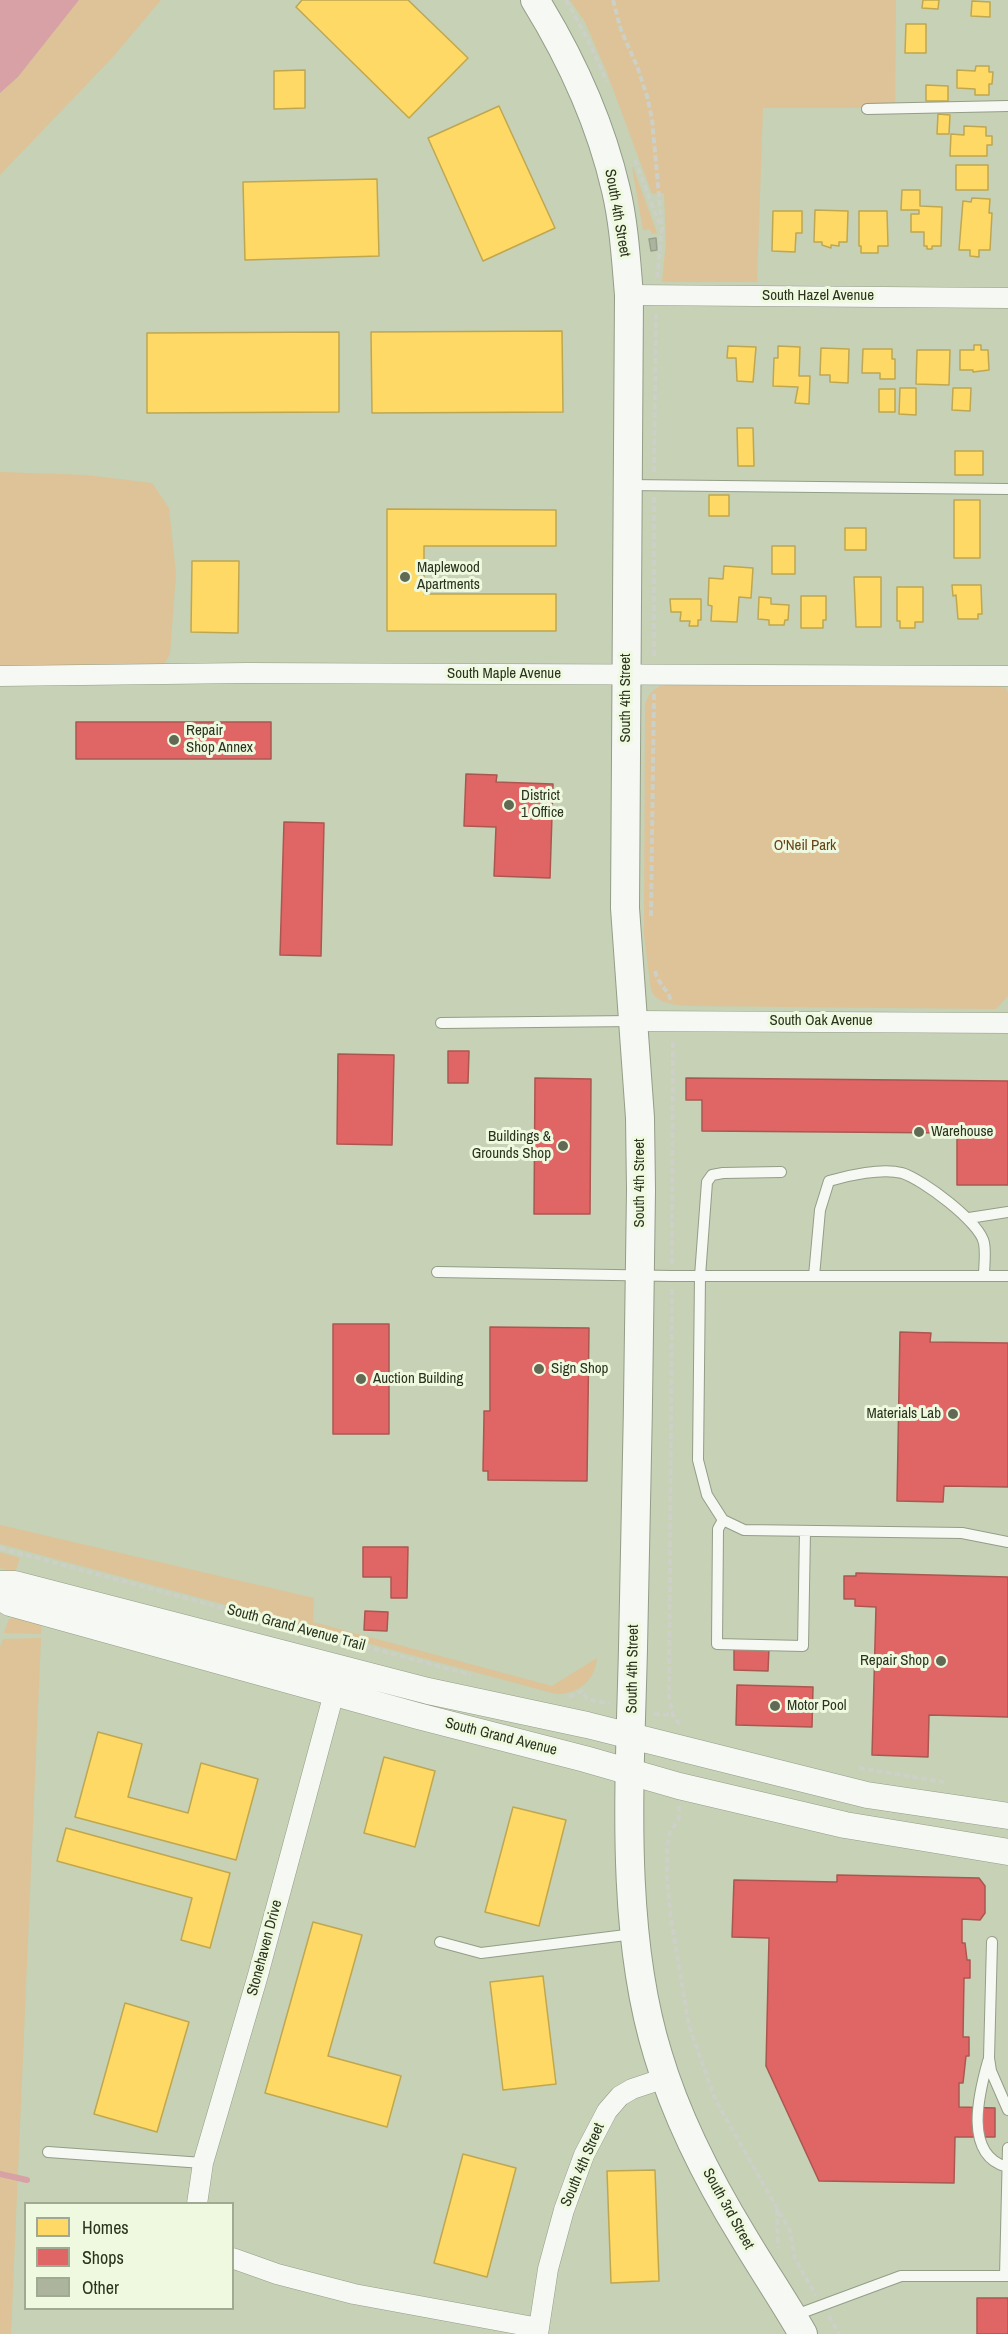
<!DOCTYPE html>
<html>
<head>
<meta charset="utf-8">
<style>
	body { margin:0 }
	#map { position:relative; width:1008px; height:2334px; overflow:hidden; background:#c6d1b5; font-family:"Archivo Narrow",sans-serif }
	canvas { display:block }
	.legend { position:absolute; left:24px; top:2202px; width:210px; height:108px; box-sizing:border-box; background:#eef9df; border:2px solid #a0aa92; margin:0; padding:8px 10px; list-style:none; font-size:18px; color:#2b331e }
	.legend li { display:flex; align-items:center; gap:12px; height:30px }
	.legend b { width:30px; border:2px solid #a0aa92 }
</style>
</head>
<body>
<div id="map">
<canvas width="1008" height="2334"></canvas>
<ul class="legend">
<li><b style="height:16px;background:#ffd966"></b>Homes</li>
<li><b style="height:16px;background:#e06666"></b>Shops</li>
<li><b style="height:16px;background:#acb49e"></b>Other</li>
</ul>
</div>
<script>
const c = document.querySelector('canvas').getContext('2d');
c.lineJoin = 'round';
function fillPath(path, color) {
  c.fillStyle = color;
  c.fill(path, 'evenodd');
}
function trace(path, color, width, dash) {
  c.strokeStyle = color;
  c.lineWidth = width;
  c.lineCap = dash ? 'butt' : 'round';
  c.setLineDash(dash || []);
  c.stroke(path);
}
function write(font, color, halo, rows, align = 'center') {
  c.font = font + ' "Archivo Narrow",sans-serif';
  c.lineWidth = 6;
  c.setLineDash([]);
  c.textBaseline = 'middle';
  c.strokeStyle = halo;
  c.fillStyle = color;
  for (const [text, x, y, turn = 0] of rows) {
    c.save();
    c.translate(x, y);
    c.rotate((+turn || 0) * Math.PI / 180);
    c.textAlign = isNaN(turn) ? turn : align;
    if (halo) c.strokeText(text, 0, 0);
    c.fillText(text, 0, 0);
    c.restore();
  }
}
const green = new Path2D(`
	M79 0H161L112 58 0 175V93L18 77Z
	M570 0H896L895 108H763L757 282H662L666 243 664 193 652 194 607 73 585 22Z
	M632 167H633L657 233 652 234 650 229 643 230Z
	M0 472 86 475 152 483 169 508 176 573 170 654 163 666 0 674Z
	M671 684 994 685 1005 688 1008 692V996L996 1009 694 1006C679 1005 658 1006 651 990L644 935 645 705C649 691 657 685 671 684Z
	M0 1525 314 1598 313 1622 552 1686 597 1658C595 1681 578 1694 556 1694L0 1544Z
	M0 1552 20 1558 15 1572 0 1568Z
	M24 1616 42 1619 41 1634 4 1633 9 1619Z
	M41 1638 11 2334H0V1647L3 1639Z`);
const water = new Path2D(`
	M0 0H79L18 77 0 93Z`);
const homes = new Path2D(`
	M302 0H408L468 58 409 118 296 7Z
	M923 0H939L938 9 922 8Z
	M972 1 990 2V17L971 16Z
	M906 24H926V53H905Z
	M976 66H989V72H993L992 84H989V95H975V89L957 88V70L975 71Z
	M305 70V108L274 109V71Z
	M926 85 948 86V101H926Z
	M499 106 555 228 483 261 428 138Z
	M938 114 950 115 949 134H937Z
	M964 126 986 127V136H992V145H987V156H950L951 134 964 135Z
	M956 165H988V190H956Z
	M377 179 379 256 245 260 243 182Z
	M902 190H920V206L942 207 941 246H932V249H927V246H924V232H911V214H919V210H901Z
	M972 198 990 199 989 213H992L990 250H979V257L970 256V250H959L963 201 971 202Z
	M815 210 848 211 847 242H839V246L831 245V248L822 245V242H814Z
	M773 211H802V233H796L795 252 772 251Z
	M859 211H887L888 246H878V253H861V246H859Z
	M562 331 563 412 372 413 371 332Z
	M339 332V412L147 413V333Z
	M974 345H981V350H988L989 370 973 372V370H960V350H974Z
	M728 346 756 347 753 382 737 381 736 358H727Z
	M778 346 800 347 799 376H810L809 404 795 403 798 387 773 386 774 358H778Z
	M821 348 849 349 848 383 830 382V375H820Z
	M863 349H892V359H895V379H880V373H862Z
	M917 350H950L949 385 916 384Z
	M900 388H916V415L899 414Z
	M953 388H971L970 411 952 410Z
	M879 389H895V412H879Z
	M737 428H753L754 466H738Z
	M955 451H983V475H955Z
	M709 495H729V516H709Z
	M954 500H980V558H954Z
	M387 509 556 510V546H424V594H556V631H387Z
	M845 528H866V550H845Z
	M772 546H795V574H772Z
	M192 561H239L238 633 191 632Z
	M724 566 753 568 751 598 739 597 737 622 711 621 712 606 708 605 709 578 723 579Z
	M854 577H881V627H856Z
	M952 585H981L982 614H978V619H958L956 595 953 596Z
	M897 587H923V622H915V628H900V621H897Z
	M801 596H826V620H823V628H801Z
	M759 597 771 598V604L789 605 788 620H785L784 625H769V620L758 619Z
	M670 599H701V620H698V626H689L690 621H680L681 612H671Z
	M98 1732 142 1744 128 1797 188 1813 201 1763 258 1779 236 1860 75 1817Z
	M384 1757 435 1771 415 1847 364 1833Z
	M513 1807 566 1820 539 1926 485 1912Z
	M66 1828 230 1873 210 1948 181 1940 192 1898 57 1861Z
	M313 1922 362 1935 328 2056 401 2076 387 2127 265 2093Z
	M543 1976 556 2084 503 2090 490 1982Z
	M125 2003 189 2022 157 2132 94 2114Z
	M463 2154 516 2168 487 2277 434 2263Z
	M655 2170 659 2281 611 2283 607 2171Z`);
const shops = new Path2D(`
	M76 722H271V759H76Z
	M466 774 497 775 496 782 553 784 550 878 494 876 496 827 464 826Z
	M284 822 324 823 321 956 280 955Z
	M448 1051H469L468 1083H448Z
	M338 1054 394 1055 392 1145 337 1144Z
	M535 1078 591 1079 590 1214H534Z
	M686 1078 1008 1081V1185H957V1133L702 1131V1100H686Z
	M333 1324H389V1434H333Z
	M490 1327 589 1328 587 1481 488 1480V1471H483L484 1417V1411H490Z
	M900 1332 931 1333 930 1342 1008 1343V1487L944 1486 943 1502 897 1501Z
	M363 1547H408L407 1598H391V1577H363Z
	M856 1573 1008 1577V1717L929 1715 928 1757 872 1755 876 1607 855 1606V1599H844V1576H856Z
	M365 1611 388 1612 387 1631 364 1630Z
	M734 1648H769L768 1671 734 1670Z
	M737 1685 813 1687 812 1727 736 1725Z
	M837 1875 979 1878 985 1886V1913L980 1920 962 1919V1943H965L967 1960H970V1978H964L963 2037H969V2056H966L963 2083H959V2107L995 2108V2137H955L954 2183 819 2181 766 2066 769 1938 732 1937 734 1880 837 1882Z
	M977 2298H1008V2334H977Z`);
const stream = new Path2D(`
	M0 2174 27 2180`);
const building = new Path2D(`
	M656 238 657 250 651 251 649 239Z`);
const path = new Path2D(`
	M566 0 589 42 607 82
	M613 0 621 30 637 66 647 96 652 119 662 229 657 277
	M635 160 660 226
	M654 472 656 314
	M654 497V658
	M651 916 654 692
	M655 971C659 987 670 990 671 1003
	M672 1264 673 1040
	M672 1289 669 1697 673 1715 681 1726
	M0 1548 471 1675
	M569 1697 582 1691 587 1699 609 1704
	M654 1714 673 1715
	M859 1768 944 1782
	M679 1806V1818L670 1833 667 1846V1878L671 1919 689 2026 716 2101 790 2231 795 2259 816 2295
	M777 2210 778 2248
	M829 2316 839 2334`);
const service = new Path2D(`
	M867 109 1008 106
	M627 485 1008 489
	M441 1023 633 1021
	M781 1172 723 1173 712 1175 707 1182 700 1276 698 1460 707 1495 723 1520 744 1530 962 1533 1008 1542
	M969 1218 1008 1212
	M437 1272 672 1276H1008
	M814 1276 820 1210 829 1181C849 1175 882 1168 902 1173 922 1179 980 1222 984 1243 986 1253 984 1266 984 1276
	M723 1520 718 1529 717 1644 803 1646 805 1531
	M440 1942 481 1953 634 1934
	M992 1942 989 2058 991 2071 1008 2110
	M988 2061C979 2093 963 2155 1007 2167
	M48 2152 203 2163
	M1005 2276 1008 2148
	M793 2316 901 2276H1008`);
const minor = new Path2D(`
	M629 295 1008 298
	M0 676 247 673 1008 676
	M634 1021 1008 1023
	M197 2204 203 2163 258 1975 334 1693
	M232 2258 277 2274 354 2294 539 2328
	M538 2334 548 2269 564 2210 584 2155 607 2111 620 2096 632 2089 665 2078`);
const tertiary = new Path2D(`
	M0 1584H15L428 1691 587 1725 867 1795 1008 1816
	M0 1597 10 1603 418 1716 585 1759 679 1786 845 1825 1008 1852`);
const secondary = new Path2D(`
	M535 0C572 60 600 121 616 190 624 224 626 260 629 295L625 908 640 1118 641 1190C639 1343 637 1495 633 1648 630 1779 619 1929 658 2055 677 2119 709 2181 744 2238 763 2270 784 2301 803 2334`);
const markers = [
	[405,577,6,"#616a53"],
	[174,740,6,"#616a53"],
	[509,805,6,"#616a53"],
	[919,1132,6,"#616a53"],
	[563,1146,6,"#616a53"],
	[539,1369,6,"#616a53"],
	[361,1379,6,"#616a53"],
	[953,1414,6,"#616a53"],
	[941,1661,6,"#616a53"],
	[775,1706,6,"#616a53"]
];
const streetNames = [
	["South 4th Street",617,213,80],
	["South Hazel Avenue",818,296],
	["South Maple Avenue",504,674],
	["South 4th Street",626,698,-90],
	["South Oak Avenue",821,1021],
	["South 4th Street",640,1183,-90],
	["South Grand Avenue Trail",296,1628,15],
	["South 4th Street",633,1669,-89],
	["South Grand Avenue",501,1737,14],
	["Stonehaven Drive",265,1948,-75],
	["South 4th Street",583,2165,-67],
	["South 3rd Street",728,2209,61]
];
const poiNames = [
	["Maplewood",417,568],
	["Apartments",417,585],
	["Repair",186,731],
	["Shop Annex",186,748],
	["District",521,796],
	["1 Office",521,813],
	["Warehouse",931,1132],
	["Buildings &",551,1137,"right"],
	["Grounds Shop",551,1154,"right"],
	["Sign Shop",551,1369],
	["Auction Building",373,1379],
	["Materials Lab",941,1414,"right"],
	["Repair Shop",929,1661,"right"],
	["Motor Pool",787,1706]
];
const parkNames = [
	["O'Neil Park",805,846]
];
fillPath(green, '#ddc397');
fillPath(water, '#d7a1a5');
fillPath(homes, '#ffd966');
trace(homes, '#bfa750', 1.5);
fillPath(shops, '#e06666');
trace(shops, '#aa5750', 1.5);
trace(stream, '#d7a1a5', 6);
fillPath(building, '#acb49e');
trace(building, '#97a08a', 1.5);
trace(service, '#949d87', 12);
trace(minor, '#949d87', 21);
trace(tertiary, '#949d87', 27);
trace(secondary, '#949d87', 30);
trace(path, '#ccd0c7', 4, [6, 3]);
trace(service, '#f6f8f4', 10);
trace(minor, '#f6f8f4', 20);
trace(tertiary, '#f6f8f4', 26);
trace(secondary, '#f6f8f4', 28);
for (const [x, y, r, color] of markers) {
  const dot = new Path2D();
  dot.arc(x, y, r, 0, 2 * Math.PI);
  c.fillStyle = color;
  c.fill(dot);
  trace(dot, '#eef9df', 2);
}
write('15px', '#2b331e', '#eef9df', streetNames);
write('15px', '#2b331e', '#eef9df', poiNames, 'left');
write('15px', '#684217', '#eef9df', parkNames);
</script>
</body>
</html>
